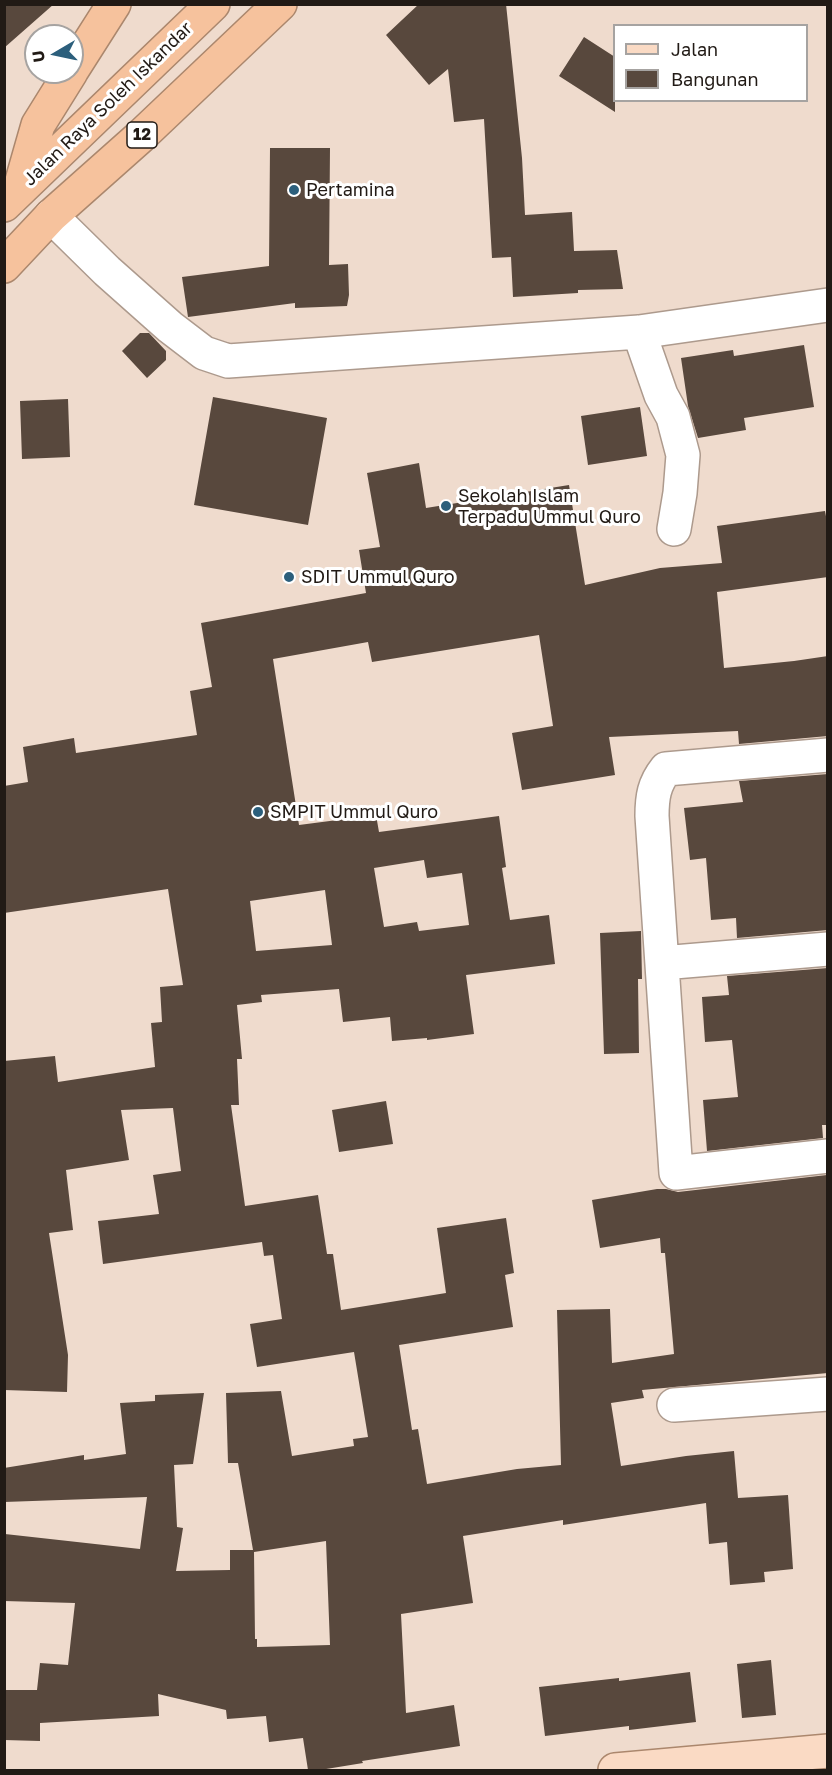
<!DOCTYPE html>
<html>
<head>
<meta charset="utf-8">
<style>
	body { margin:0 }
	#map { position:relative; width:832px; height:1775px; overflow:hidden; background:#efdbcd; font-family:"Golos Text",sans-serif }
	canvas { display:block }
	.frame { position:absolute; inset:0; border:6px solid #211a15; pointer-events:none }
	.legend { position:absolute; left:613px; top:24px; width:195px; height:78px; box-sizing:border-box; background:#fff; border:2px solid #a6a3a1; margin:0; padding:8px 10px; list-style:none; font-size:18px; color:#211a15 }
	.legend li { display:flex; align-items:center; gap:12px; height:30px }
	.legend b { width:30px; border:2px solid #a6a3a1 }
	.north { position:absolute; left:24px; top:24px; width:60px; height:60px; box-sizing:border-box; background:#fff; border:2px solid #a6a3a1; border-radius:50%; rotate:261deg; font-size:16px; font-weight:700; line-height:24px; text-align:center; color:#211a15 }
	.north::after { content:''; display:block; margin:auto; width:21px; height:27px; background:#2c5f7c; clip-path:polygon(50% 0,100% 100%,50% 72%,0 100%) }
</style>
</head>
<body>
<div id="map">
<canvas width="832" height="1775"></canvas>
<div class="frame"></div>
<ul class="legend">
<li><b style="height:8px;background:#fadac4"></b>Jalan</li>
<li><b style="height:16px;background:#58483d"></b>Bangunan</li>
</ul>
<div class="north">U</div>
</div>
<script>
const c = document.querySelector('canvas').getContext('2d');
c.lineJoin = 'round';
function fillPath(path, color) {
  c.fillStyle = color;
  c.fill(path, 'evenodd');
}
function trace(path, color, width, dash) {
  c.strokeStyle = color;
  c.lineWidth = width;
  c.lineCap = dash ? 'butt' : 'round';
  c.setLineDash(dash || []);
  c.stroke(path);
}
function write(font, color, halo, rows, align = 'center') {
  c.font = font + ' "Golos Text",sans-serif';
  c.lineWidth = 6;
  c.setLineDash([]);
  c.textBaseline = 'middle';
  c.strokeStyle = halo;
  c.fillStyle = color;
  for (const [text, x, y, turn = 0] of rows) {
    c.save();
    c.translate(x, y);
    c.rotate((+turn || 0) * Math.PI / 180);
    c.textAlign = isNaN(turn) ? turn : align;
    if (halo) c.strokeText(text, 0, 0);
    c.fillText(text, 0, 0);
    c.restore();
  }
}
const building = new Path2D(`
	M4 4H54L4 48Z
	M419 4H506L522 158 525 215 572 212 574 251 617 250 623 289 578 290V293L513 297 511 257 492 258 484 119 454 122 448 69 429 85 386 35Z
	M584 37 615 57V112L559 76Z
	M270 148H330L329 265 348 264 349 295 347 306 295 308V303L188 317 182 277 269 266Z
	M140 333H149L166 351V360L147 378 122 351Z
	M804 345 814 407 744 418 746 430 698 438 688 406 681 358 733 350 734 356Z
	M213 397 327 418 308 525 194 505Z
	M68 399 70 457 22 459 20 401Z
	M640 407 647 456 588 465 581 416Z
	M419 463 426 508 569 485 585 585 660 568 722 563 717 526 825 511 828 527V577L717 592 724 668 794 661 828 656V736L739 744 738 731 609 737 615 775 522 790 512 733 553 726 539 635 372 662 368 642 273 659 299 825 376 815 379 832 499 816 506 867 502 868 510 920 549 915 555 964 466 975 474 1034 427 1040V1038L392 1041 390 1017 343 1022 339 989 261 995 262 1002 237 1005 242 1059H237L239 1105H231L245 1206 318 1195 327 1254H333L341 1310 446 1293 437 1228 506 1218 514 1273 505 1275 513 1327 399 1345 412 1430 418 1429 427 1484 517 1469 561 1465 557 1310 610 1309 612 1363 674 1354 665 1253H661L660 1238 600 1248 592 1200 657 1189H666L678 1192 827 1175 828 1373 642 1390 644 1398 611 1403 621 1466 686 1456 734 1451 738 1498 788 1495 793 1569 764 1572 765 1582 730 1585 727 1542 709 1544 706 1503 563 1525V1520L463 1536 473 1603 401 1614 406 1713 454 1705 460 1746 362 1761 363 1763 320 1770H308L303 1738 269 1742 266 1716 227 1719 226 1710 158 1694 159 1716 40 1723V1741L4 1740 5 1690H37L40 1663 68 1665 75 1603 4 1601 5 1534 140 1549 147 1497 4 1502V1468L84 1455V1460L126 1454 120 1403 155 1401V1395L204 1393 193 1464 174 1465 177 1527 183 1528 176 1571 230 1570V1550H253L238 1463H228L226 1393 281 1391 292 1456 354 1446 353 1439 368 1437 354 1352 257 1367 250 1324 282 1319 273 1255 264 1256 262 1242 103 1264 98 1221 159 1214 153 1175 181 1171 173 1108 121 1110 129 1160 66 1170 73 1230 49 1233 68 1355 67 1392 4 1390V1061L55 1056 58 1082 155 1067 151 1023 162 1022 160 987 183 985 168 889 4 913V786L28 782 23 747 74 738 76 753 197 735 190 691 212 687 201 623 366 593 359 550 380 547 367 473ZM424 860 427 878 462 873 469 925 419 931 417 922 384 927 374 868ZM325 890 332 945 256 951 250 901ZM326 1541 330 1645 257 1647V1639H255L254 1552Z
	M828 774V930L737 938 736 918 711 920 706 858 690 860 684 808 743 802 739 781Z
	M641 931 642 979H638L639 1053 604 1054 600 933Z
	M828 968V1125H822L823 1138 707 1151 703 1100 738 1097 732 1040 705 1042 702 997 729 995 727 976Z
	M386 1101 393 1144 339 1152 332 1110Z
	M771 1660 776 1715 742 1718 737 1664Z
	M690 1672 696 1722 629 1730V1726L545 1736 539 1687 619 1678V1681Z`);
const minor = new Path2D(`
	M51 216 107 271 170 327 204 353 228 361 639 332 828 305
	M639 332 661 395 673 417 683 455 680 493 674 529
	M828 755 666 769C654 784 652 797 652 816L676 1173 828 1156
	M662 963 828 949
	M674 1405 828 1394`);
const major = new Path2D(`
	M615 1770 828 1751`);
const highway = new Path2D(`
	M72 70 114 4
	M20 188 38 125 71 72
	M4 205 213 4
	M4 266 51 216 141 136 280 4`);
const markers = [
	[294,190,6,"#2c5f7c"],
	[446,506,6,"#2c5f7c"],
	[289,577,6,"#2c5f7c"],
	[258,812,6,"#2c5f7c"]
];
const shields = [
	[142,135,30]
];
const shieldNames = [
	["12",142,135]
];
const streetNames = [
	["Jalan Raya Soleh Iskandar",108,104,-44]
];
const poiNames = [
	["Pertamina",306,190],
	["Sekolah Islam",458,496],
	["Terpadu Ummul Quro",458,517],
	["SDIT Ummul Quro",301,577],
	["SMPIT Ummul Quro",270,812]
];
fillPath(building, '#58483d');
trace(minor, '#ad9a8d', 36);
trace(major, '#ab876d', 36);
trace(highway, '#ab876d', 36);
trace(minor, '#fff', 33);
trace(major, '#fadac4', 33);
trace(highway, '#f6c29d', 33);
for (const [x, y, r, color] of markers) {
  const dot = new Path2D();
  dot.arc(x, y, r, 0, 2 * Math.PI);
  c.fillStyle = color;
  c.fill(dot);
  trace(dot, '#fff', 2);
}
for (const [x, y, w] of shields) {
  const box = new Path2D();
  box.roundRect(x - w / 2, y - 13, w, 26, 4.5);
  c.fillStyle = '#fff';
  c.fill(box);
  trace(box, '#211a15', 1.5);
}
write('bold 16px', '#211a15', null, shieldNames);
write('18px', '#211a15', '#fff', streetNames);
write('18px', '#211a15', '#fff', poiNames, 'left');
</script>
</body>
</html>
